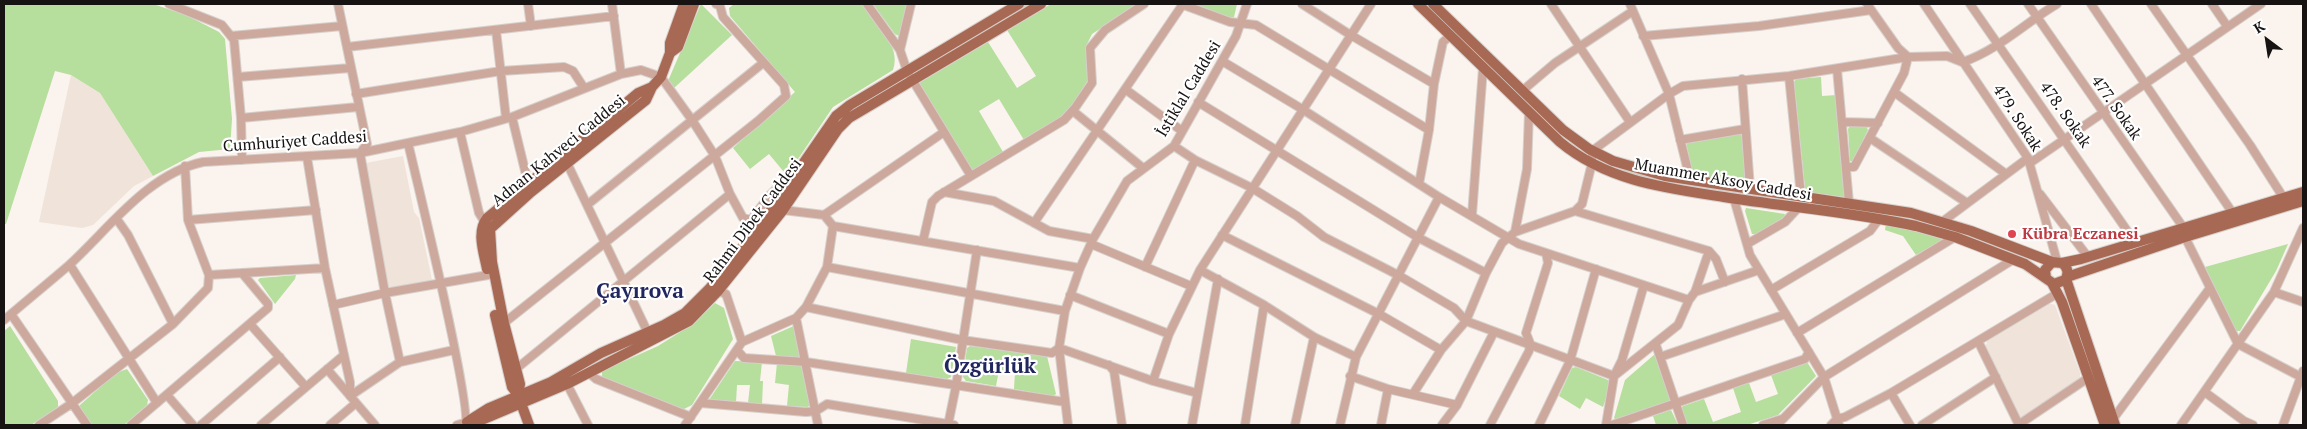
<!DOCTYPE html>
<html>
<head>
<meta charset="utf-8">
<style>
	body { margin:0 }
	#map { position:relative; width:2307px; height:429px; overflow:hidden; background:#faf3ee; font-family:"PT Serif",serif }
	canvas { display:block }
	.frame { position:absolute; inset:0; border:5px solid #161312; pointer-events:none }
	.north { position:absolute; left:2242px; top:15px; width:50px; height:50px; -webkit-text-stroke:4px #fff; paint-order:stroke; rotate:329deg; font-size:14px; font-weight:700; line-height:20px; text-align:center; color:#161312 }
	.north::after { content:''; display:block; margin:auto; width:18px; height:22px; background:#161312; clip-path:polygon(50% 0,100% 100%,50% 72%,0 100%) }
</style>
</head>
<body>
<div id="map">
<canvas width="2307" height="429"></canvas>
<div class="frame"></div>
<div class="north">K</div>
</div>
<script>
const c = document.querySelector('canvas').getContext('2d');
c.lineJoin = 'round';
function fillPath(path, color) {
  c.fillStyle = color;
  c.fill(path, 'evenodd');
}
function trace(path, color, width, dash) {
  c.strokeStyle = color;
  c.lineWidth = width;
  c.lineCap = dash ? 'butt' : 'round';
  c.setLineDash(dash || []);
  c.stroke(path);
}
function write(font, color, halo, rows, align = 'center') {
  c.font = font + ' "PT Serif",serif';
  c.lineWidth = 4.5;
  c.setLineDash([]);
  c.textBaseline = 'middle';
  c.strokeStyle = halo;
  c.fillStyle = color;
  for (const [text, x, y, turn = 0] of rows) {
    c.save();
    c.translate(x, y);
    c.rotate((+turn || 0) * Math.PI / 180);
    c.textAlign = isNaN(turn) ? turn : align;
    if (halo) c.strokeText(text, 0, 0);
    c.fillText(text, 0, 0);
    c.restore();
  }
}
const built = new Path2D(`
	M71 75 100 93 153 176 134 186 93 225 82 228 39 222Z
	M403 156 414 212 419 218 432 280 389 289 366 163Z
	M2048 303 2055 305 2080 373V381L2024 418 2018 416 1985 348 1988 339Z`);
const green = new Path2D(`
	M4 4H153L186 15 219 32 225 39 232 119 230 149 199 152 153 176 100 93 71 75 55 71 6 224H4Z
	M701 4 732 35 674 88 668 81Z
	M734 4H862C875 22 902 46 893 70L833 107 798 159 784 172 769 154 750 169 733 148 795 92 730 16 729 8Z
	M873 4H907L899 36 895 34Z
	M1026 4H1032L919 72 917 70Z
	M1051 4H1138L1092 34 1086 46 1088 80 1071 107 1060 119 1024 140 999 99 979 111 1003 152 972 171 919 83 988 42 1017 88 1036 76 1007 30Z
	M1195 4H1237L1234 17 1228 18Z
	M1424 4H1428L1550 123 1581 148 1580 151 1563 139Z
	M1821 77 1822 96 1837 95 1846 193 1844 197 1807 192 1805 188 1794 82 1796 79Z
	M1850 126H1866L1868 130 1853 161H1850L1848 129Z
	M1740 134 1743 138 1746 183 1695 176 1692 172 1686 142 1688 140Z
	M1599 159 1621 169 1663 180 1882 212 1881 216 1664 184 1638 177 1598 161Z
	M1746 208 1785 214 1784 217 1757 234H1752L1745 211Z
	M1903 216 1948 228 2000 248 1999 250 1903 219Z
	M1886 224 1942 237 1941 241 1916 255 1903 236 1885 230Z
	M2288 244 2276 271 2240 331H2236L2205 267Z
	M296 275 295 279 275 304 258 280 260 278Z
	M715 303 724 308 733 339 692 405 682 410 602 377V371L658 346 693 324Z
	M796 325 802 354 797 358 776 356 771 336Z
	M10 326 58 401V407L31 425H4V331Z
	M911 339 956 347 951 377 947 379 906 373Z
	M970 346 1047 356 1056 394 1053 396 1014 389 1015 372 999 370 996 386 966 381 963 377 967 348Z
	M1655 354 1657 355 1672 399 1669 403 1617 421 1614 418 1625 380Z
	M735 361 762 362 760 381H763L762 404 748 403 750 385H737L736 402 709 400Z
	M1807 362 1816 376 1778 415 1747 425H1687L1681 408 1683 406 1704 399 1713 422 1741 412 1733 388 1749 383 1756 402 1778 394 1771 375Z
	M777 363 801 365 811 405 807 407 787 406 789 385 775 383Z
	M1576 367 1608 380 1610 386 1603 407 1586 398 1580 409 1559 396 1572 368Z
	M127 369 148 400 147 405 124 425H92L80 412V405L116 373Z
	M1671 410 1678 425H1656L1653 416Z`);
const minor = new Path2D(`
	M169 4 222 25 234 40 241 118 242 160
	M338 4 367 144 360 153 385 293 400 362
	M528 4 531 26
	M612 4 621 74
	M867 4 900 50
	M911 4 900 50 907 71 971 176
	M1181 4 1230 22 1256 25 1429 130
	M1302 4 1349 34 1434 84
	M1551 4 1630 122
	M1630 4 1669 94 1689 175 1687 180
	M1867 4 1898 48 1908 57 1947 56 1962 62
	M1924 4 2028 158 2057 261
	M1970 4 2135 242
	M2028 4 2183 227
	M2091 4 2232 212
	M2151 4 2250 145 2283 197
	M2212 4 2227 26
	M496 30 506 118
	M231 36 342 26
	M1643 36 1759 26 1871 10
	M347 47 614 16
	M1222 61 1302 109 1439 197 1519 244 1689 300
	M1963 62C1998 50 2025 23 2057 4
	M1837 69 1849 203
	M1789 76 1801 196
	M238 77 350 68
	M1742 79 1750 188
	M1125 89 1182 131
	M1522 91 1555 63 1633 11
	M1894 92 2006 174
	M356 94 501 71 564 67 573 71 584 88
	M1198 102 1419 238 1486 273
	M1073 111 1143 168
	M512 117 528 183
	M241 118 358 107
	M1842 122 1878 123
	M460 132 479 213 484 221
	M1870 138 1967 203
	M1680 140 1745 129
	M408 143C416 177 473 410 465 425
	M1174 146 1195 160 1252 188 1297 216 1324 237 1398 275 1454 308 1466 321 1614 376 1678 325 1689 300 1695 292 1709 251 1575 211 1515 232 1502 243 1486 273 1466 321 1441 350 1413 394
	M307 157 325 268 350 382V396
	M567 163 648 333
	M2030 163 2261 4
	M1419 184 1429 130 1434 84 1443 42 1450 36
	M944 192 994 201 1049 231 1093 239
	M2040 194 2088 257
	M1734 199 1750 255 1824 377 1839 425
	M587 205 763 63
	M783 210 824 215
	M1575 211 1582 204 1592 163V151L1669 94 1683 86 1789 76 1908 57 1904 73 1854 167H1846
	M824 215 944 132
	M1472 215 1483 68
	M116 218 128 235 173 324
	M188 220 316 210
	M1942 222 2028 158
	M1034 223 1183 4
	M833 226 1080 268
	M1515 232 1527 169 1529 112
	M1222 235 1379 314 1441 350
	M2185 237 2238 344 2303 378
	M923 241 932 202 938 196 1064 120 1075 108 1092 83 1090 48 1105 30 1144 4
	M1091 244 1191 286
	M1747 244 1785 222 1798 208
	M1709 251 1716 259 1725 282
	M70 265 157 403
	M827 267 1065 311
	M1145 267 1195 160
	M1200 270 1264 305 1314 337 1356 357
	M209 275 325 268
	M1771 290 1870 231 1879 219
	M718 291 726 294 742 342
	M1695 292 1759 270
	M2274 292 2303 302
	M1070 295 1169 334
	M333 305 385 293 488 275
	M806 307 962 340 1052 353 1059 348 1153 381 1197 393
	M11 314 87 425
	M796 318 818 425
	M4 320C25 302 47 284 68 266 108 230 147 174 203 162L360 153 460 132 512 117 621 74 641 70 661 77 692 120 715 156 730 194 743 218 751 220 770 195 792 173
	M504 323 758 121 786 96 784 85 723 17 720 6 716 4
	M250 324 306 387
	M1797 333 1955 237
	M1978 341 2019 425
	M1656 345 1683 425
	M737 350 744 358 806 362 1065 402
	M1660 357 1786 314
	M1109 365 1114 371 1122 425
	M327 369 375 425
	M516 369 730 194
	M589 373 596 379 691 417
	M1350 376 1388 389 1457 405
	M1153 381 1169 334 1200 270 1371 4
	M567 384 588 425
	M1891 393 1910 425
	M2206 393 2244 421 2253 425
	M167 395 193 425
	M350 396 400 362 454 350
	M701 403 806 412 816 411 827 404 954 425
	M2113 419 2210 288
	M39 425 71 404 173 324 208 288 209 275 188 220 185 166
	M131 425 268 308V304L242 273
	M201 425 280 357
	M261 425 344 355
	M330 425 356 403
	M457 425 467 422
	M685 425 742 342 796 318 806 307 827 267 833 226 824 215
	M948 425 956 386 977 250
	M1068 425 1059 348 1065 311 1080 268 1093 239 1127 181 1174 146 1236 36 1247 4
	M1192 425 1218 279
	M1245 425 1264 305
	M1295 425 1314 337
	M1340 425 1356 357 1439 197
	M1381 425 1388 389
	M1442 425 1457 405 1494 332
	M1490 425 1529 351 1530 343 1526 333 1548 263 1546 253
	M1539 425 1570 361 1596 269
	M1606 425 1614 376 1622 360 1644 285
	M1612 425 1805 359 1809 352
	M1763 425 1782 419
	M1777 425 1824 377 2014 259
	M1831 425 1837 419 1845 417 1891 393 2058 293
	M1922 425 1996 377
	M2018 425 2088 378
	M2181 425 2274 292 2303 228
	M2283 425 2303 371`);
const major = new Path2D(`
	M1418 4 1560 142C1607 181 1665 188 1724 197 1788 207 1853 212 1916 226L1955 237 2025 264 2054 284 2065 280C2069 274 2068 267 2062 263L2052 262 2045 270 2046 278
	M1433 4 1563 130 1589 149 1613 161 1665 176 1911 213 1971 231 2052 262
	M670 53 678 47 694 4
	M2062 263 2081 259 2303 192
	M487 269C484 253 476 232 487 218L638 93 652 87
	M2067 277 2185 237 2303 201
	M2066 279 2115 425
	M2052 283 2062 302 2105 425
	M495 315 512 387 518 395
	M470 420 489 408 551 382 601 353 664 325 685 313 710 288 762 223 836 116 850 105 1019 4
	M467 422 484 419 567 384 689 321 718 291 783 210 838 129 849 118 1041 4
	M529 425 518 395 520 384 504 323 492 262 490 229 531 192 646 100 652 87 661 77 670 53V43L684 4`);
const markers = [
	[2012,234,5,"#e0444e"]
];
const streetNames = [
	["İstiklal Caddesi",1189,89,-59],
	["477. Sokak",2116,108,55],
	["478. Sokak",2065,115,55],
	["479. Sokak",2017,118,57],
	["Cumhuriyet Caddesi",295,142,-4],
	["Adnan Kahveci Caddesi",559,151,-39],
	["Muammer Aksoy Caddesi",1723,180,10],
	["Rahmi Dibek Caddesi",753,221,-53]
];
const healthNames = [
	["Kübra Eczanesi",2022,234]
];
const districtNames = [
	["Çayırova",640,292],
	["Özgürlük",990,367]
];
fillPath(built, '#f0e3da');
fillPath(green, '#b6de9c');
trace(minor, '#d6cfcb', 10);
trace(major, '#d6cfcb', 12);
trace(minor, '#cda99d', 8);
trace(major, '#a76954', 10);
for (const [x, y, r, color] of markers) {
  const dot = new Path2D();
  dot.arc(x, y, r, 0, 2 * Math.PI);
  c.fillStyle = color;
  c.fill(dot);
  trace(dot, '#fff', 2);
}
write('16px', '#161312', '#fff', streetNames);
write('bold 16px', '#be3a42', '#fff', healthNames, 'left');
write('bold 21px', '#21265f', '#fff', districtNames);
</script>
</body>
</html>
